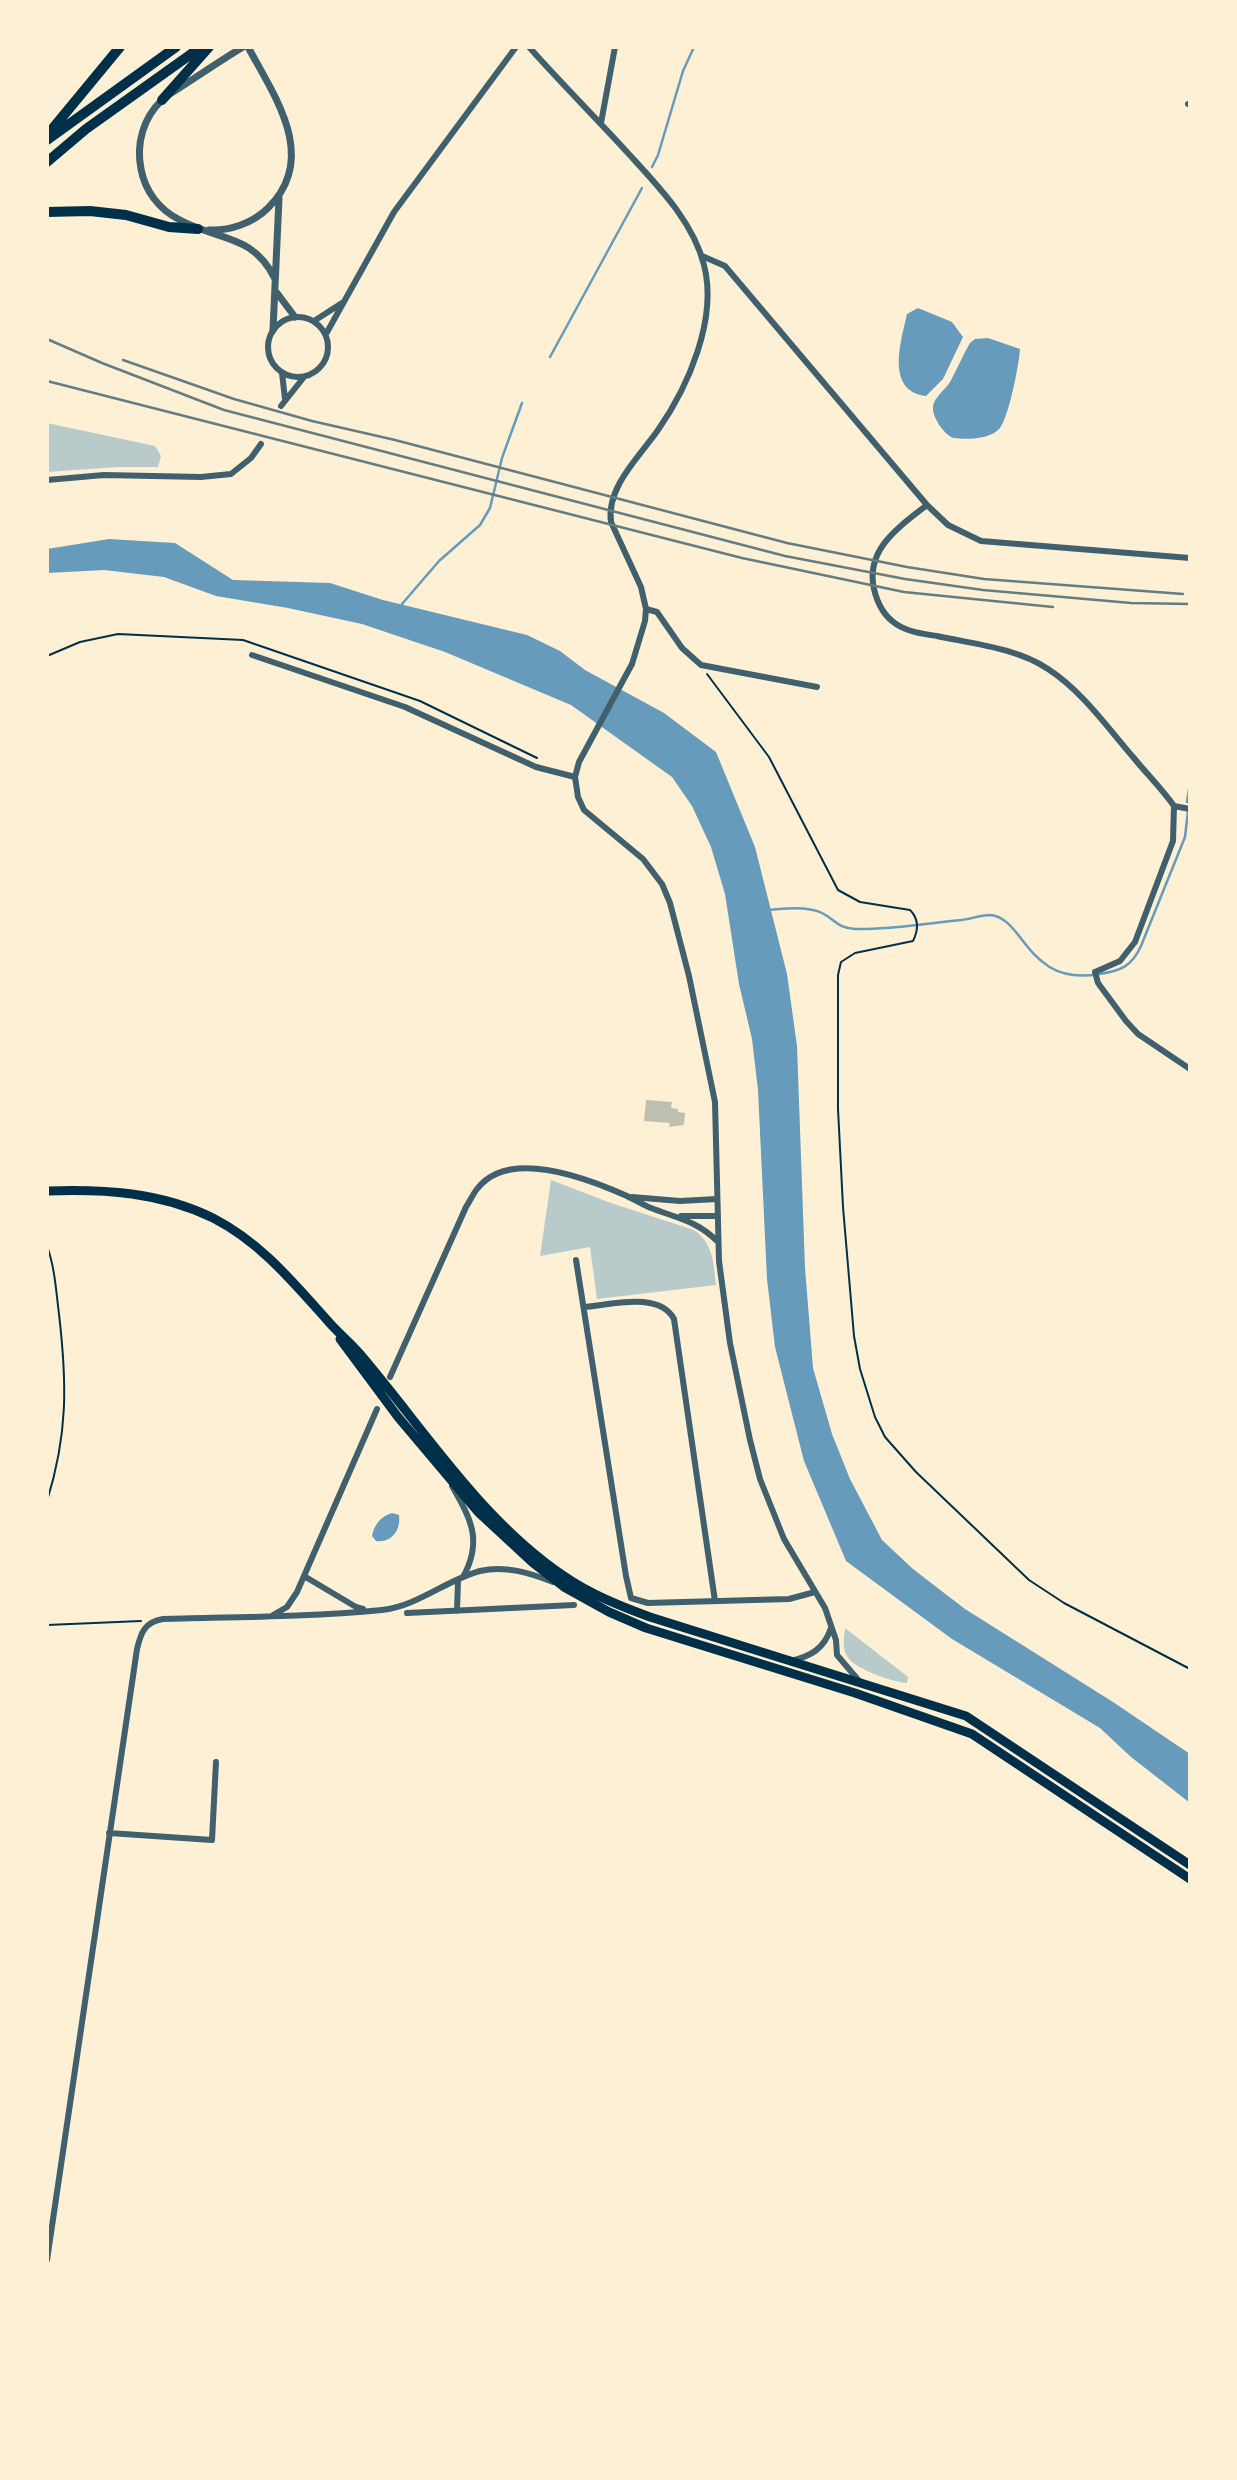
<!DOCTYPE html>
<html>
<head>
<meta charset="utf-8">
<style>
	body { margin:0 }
	#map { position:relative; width:1237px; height:2480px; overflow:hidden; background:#fdf0d5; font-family:"Fira Sans",sans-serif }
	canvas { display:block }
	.frame { position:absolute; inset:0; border:49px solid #fdf0d5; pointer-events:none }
</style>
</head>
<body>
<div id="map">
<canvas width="1237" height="2480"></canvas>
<div class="frame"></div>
</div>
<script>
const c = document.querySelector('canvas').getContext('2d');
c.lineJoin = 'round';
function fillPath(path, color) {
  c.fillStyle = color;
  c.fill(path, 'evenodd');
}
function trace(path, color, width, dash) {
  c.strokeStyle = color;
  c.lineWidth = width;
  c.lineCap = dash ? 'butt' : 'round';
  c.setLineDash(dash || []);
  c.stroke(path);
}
const green = new Path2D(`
	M47 423 155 446 161 456 158 467H118L47 472Z
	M551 1180 611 1203 694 1230C713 1243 714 1264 716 1285L597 1299 590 1247 540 1256Z
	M845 1628 908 1677 907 1683C893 1682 859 1670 850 1660 841 1651 844 1639 845 1628Z`);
const water = new Path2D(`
	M918 308 952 322 963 337 943 379 926 396C885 391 901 341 907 314Z
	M988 338 1020 349C1019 365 1009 416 1000 428 991 439 968 440 954 438 945 436 933 418 933 409 932 399 945 390 950 382 957 369 963 355 970 343L975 339Z
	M109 539 175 543 233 580 330 583 383 600 527 635 560 651 585 670 664 713 716 752 755 847 787 974 797 1046 805 1268 813 1368 832 1434 850 1479 882 1540 913 1569 965 1609 1113 1702 1190 1754V1803L1131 1757 1100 1728 952 1639 846 1561 804 1461 775 1347 767 1279 758 1090 752 1039 739 984 725 894 711 847 692 806 672 777 571 705 445 652 362 624 288 608 216 596 164 577 104 570 47 573V549Z
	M392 1513 399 1515C401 1530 392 1543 376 1541L372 1536C374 1525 381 1516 392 1513Z`);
const stream = new Path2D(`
	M652 167 658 155 683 71 694 47
	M550 357 642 188
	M402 604 439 561 480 525 490 508 502 458 522 403
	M1187 802 1190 783
	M769 910C785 908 808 906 822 913 836 920 837 928 855 929 888 930 929 923 962 920 971 919 980 915 989 915 1025 916 1026 987 1099 974 1121 971 1132 966 1141 946L1185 837 1188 811`);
const building = new Path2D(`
	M646 1100 672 1102 671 1108 678 1109V1112L685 1113 684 1125 669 1127 670 1123 644 1121Z`);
const path = new Path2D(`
	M47 656 80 642 118 634 243 640 420 701 537 758
	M707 674 769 757 838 890 860 902 910 910C919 919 919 929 913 941L855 953 841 962 838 975V1109L843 1207 854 1336 860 1369 875 1417 885 1437 916 1472 1029 1580 1064 1603 1190 1669
	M47 1246C55 1268 56 1291 59 1314 67 1383 68 1434 47 1501
	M47 1625 141 1621`);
const minor = new Path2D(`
	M529 47C561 83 595 117 627 152 657 185 693 221 704 265 718 319 688 387 658 430 640 456 606 487 611 522L641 587 646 609 645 621 632 664 579 762 575 777 578 797 584 810 643 859 662 884 670 903 689 976 715 1102 719 1261 730 1343 750 1440 760 1479 784 1539 825 1608 836 1640 837 1655 860 1682
	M1188 104H1190
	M601 123 615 47
	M702 256 725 266 927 505 948 525 981 541 1190 558
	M268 347a30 30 0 1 1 60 0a30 30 0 1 1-60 0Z
	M314 321 342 303
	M326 334 394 212 516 47
	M282 373 285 399
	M281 406 304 377
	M47 480 104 475 201 477 231 474 251 458 261 444
	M927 505C899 527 865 549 874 589 877 602 884 616 896 624 908 632 923 634 937 636 974 644 1016 648 1048 669 1082 691 1107 727 1133 757 1146 773 1162 789 1174 806L1190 809
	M646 609 657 612 682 648 701 665 817 687
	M252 655 405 707 536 767 575 777
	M1174 806 1173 841 1135 942 1120 961 1095 972 1098 983 1126 1021 1138 1034 1190 1069
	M632 1197 680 1201 717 1199
	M681 1216H718
	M576 1260 626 1576 631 1598 648 1603 789 1599 815 1592
	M584 1307C610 1305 659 1291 674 1319L715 1601
	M390 1377 466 1207C470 1201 473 1194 477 1189 509 1147 589 1179 627 1196 635 1200 643 1205 651 1208 677 1218 697 1221 717 1241
	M452 1486C471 1519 483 1541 463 1577
	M304 1576 356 1607 363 1609
	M457 1611 458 1580
	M407 1613 574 1605
	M273 1615 287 1607 297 1592 377 1409
	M791 1661C811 1656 824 1649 831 1628
	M109 1833 212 1840 216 1762
	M47 2260 137 1649C141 1632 145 1622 163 1619 236 1617 309 1617 382 1610 418 1606 446 1580 480 1571 505 1565 530 1573 553 1582`);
const tertiary = new Path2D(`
	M243 47C223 59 204 72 184 85 177 90 168 94 162 100 143 118 136 144 141 169 145 191 159 209 178 219 217 241 253 233 275 279
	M209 230C230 231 253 223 268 208 319 158 275 97 248 47
	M277 293 295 317
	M273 330 279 198`);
const primary = new Path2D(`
	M47 1191C105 1189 160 1192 213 1218 260 1242 292 1281 327 1320 337 1332 350 1342 360 1354 425 1430 480 1519 564 1576 590 1594 620 1606 650 1617L966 1716 1190 1865
	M340 1339 398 1417 479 1513 533 1563 564 1587 609 1612 646 1628 855 1693 972 1734 1190 1879`);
const trunk = new Path2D(`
	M162 100 209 47
	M49 133 120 47
	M47 140 176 47
	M47 162 86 129 201 47
	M47 212 90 211 126 215 169 227 198 229`);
const rail = new Path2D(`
	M47 339 102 363 224 410 785 556 905 579 983 590 1131 603 1190 604
	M123 360 234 399 312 421 395 440 787 543 907 567 984 579 1183 594
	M47 381 742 558 904 592 1053 607`);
fillPath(green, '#b9caca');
fillPath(water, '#669bbc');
trace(stream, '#669bbc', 2.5);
fillPath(building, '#bec0b2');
trace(path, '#003049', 2);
trace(minor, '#3f606c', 6);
trace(tertiary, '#3f606c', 7);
trace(primary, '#003049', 9);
trace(trunk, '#003049', 10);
trace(rail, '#657d81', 2.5);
</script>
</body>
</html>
